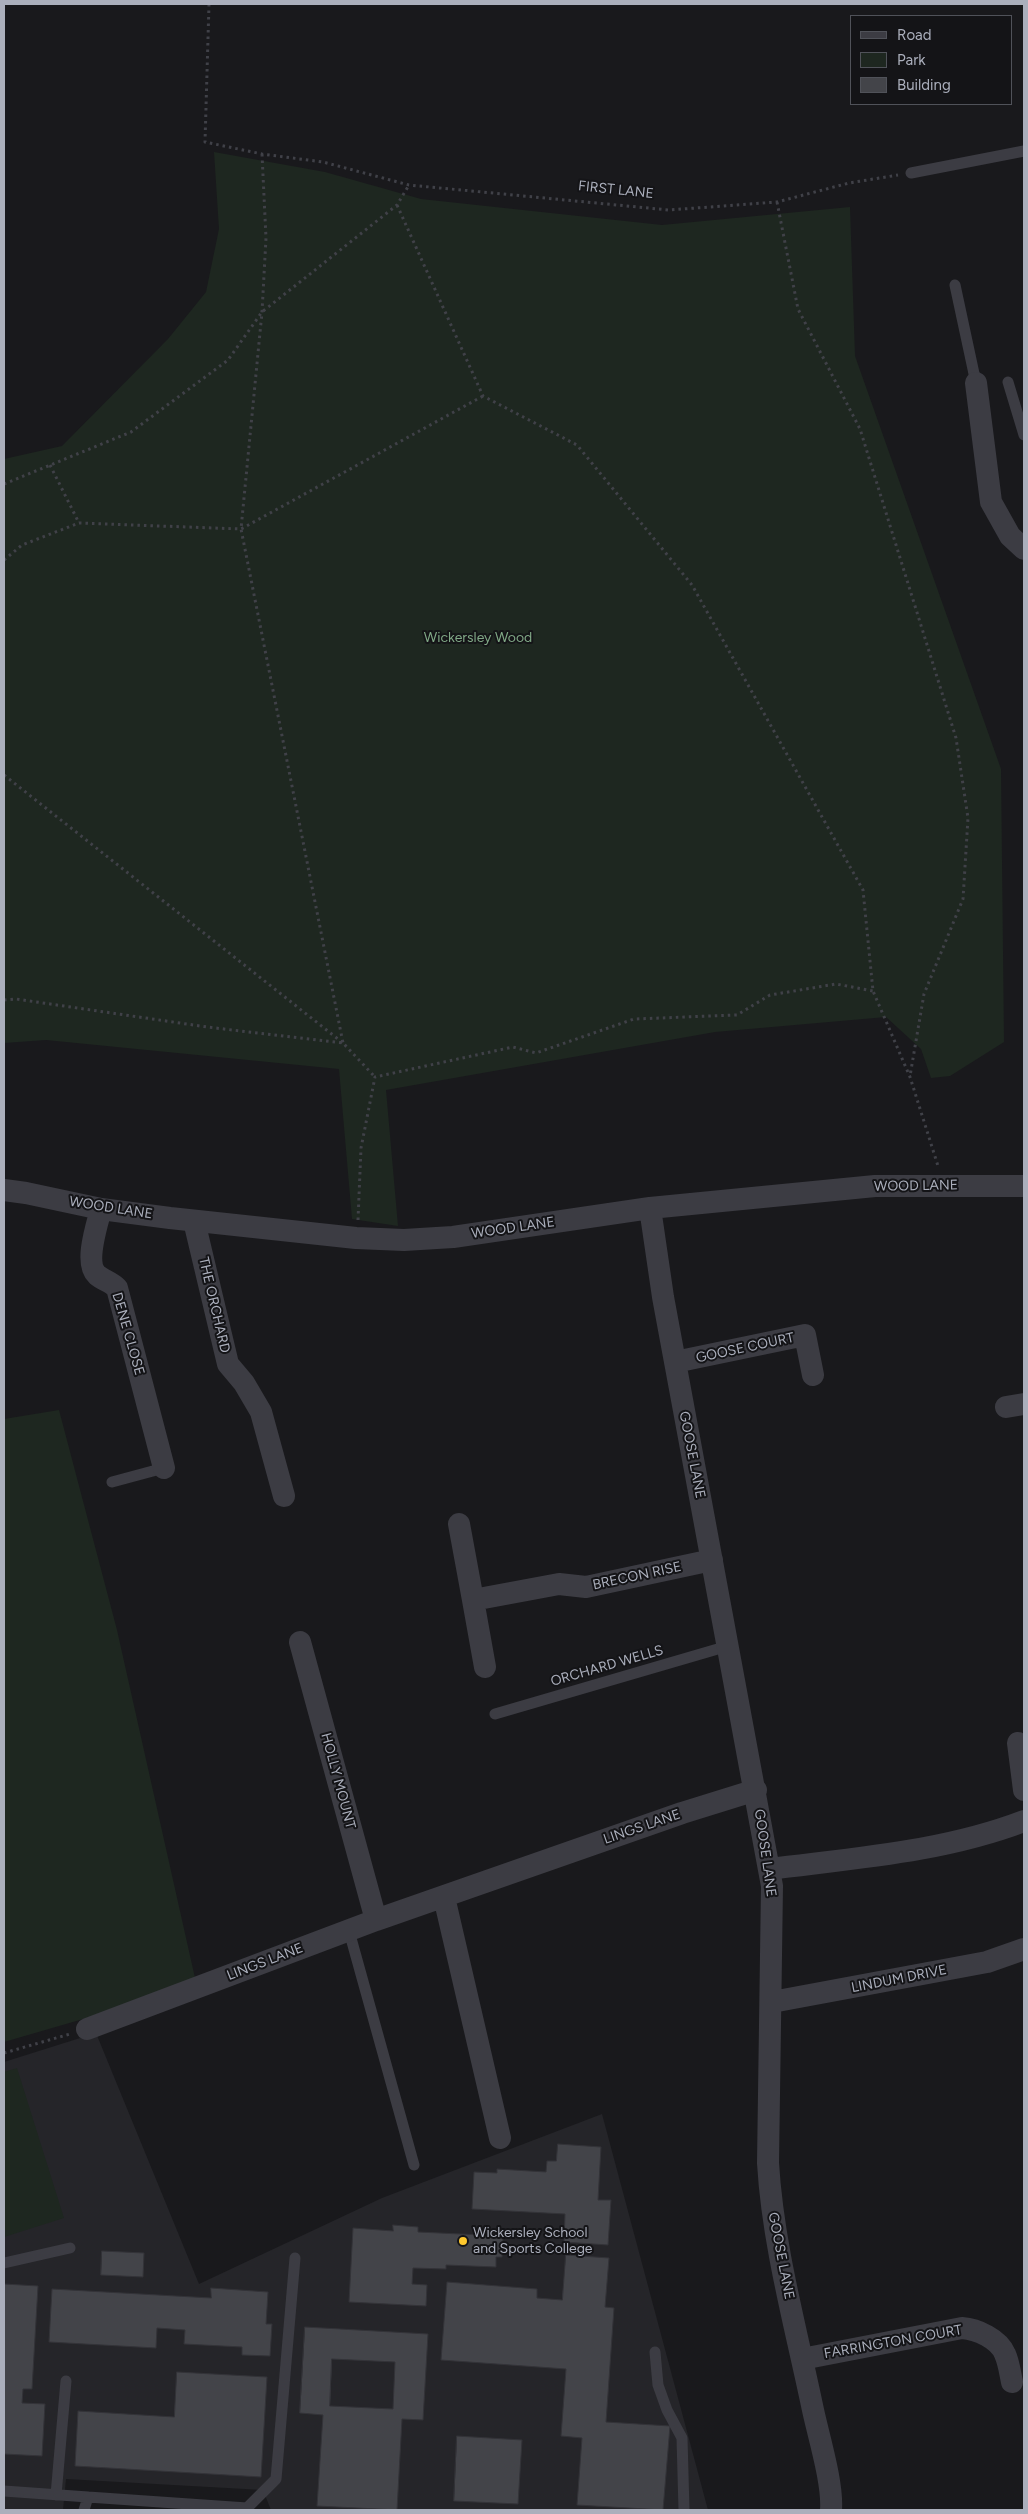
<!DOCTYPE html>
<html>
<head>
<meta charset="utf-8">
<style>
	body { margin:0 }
	#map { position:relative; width:1028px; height:2514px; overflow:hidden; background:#19191c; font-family:Figtree,sans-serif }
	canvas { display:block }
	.frame { position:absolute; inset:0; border:5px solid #abafbc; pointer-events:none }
	.legend { position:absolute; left:850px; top:15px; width:162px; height:90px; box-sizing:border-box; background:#141417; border:1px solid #505259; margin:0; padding:6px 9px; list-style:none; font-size:15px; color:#abafbc }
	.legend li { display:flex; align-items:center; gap:10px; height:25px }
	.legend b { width:25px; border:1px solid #505259 }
</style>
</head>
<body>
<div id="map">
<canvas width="1028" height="2514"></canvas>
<div class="frame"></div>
<ul class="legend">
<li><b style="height:6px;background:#3c3c43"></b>Road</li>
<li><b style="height:14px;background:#1e2720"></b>Park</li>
<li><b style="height:14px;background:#434449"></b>Building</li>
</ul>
</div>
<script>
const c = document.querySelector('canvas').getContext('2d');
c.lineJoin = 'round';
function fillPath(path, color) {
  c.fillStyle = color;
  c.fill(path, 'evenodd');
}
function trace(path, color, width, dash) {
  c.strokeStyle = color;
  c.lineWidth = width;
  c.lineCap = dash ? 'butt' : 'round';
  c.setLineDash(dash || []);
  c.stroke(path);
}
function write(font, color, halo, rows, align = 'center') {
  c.font = font + ' Figtree,sans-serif';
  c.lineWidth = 4;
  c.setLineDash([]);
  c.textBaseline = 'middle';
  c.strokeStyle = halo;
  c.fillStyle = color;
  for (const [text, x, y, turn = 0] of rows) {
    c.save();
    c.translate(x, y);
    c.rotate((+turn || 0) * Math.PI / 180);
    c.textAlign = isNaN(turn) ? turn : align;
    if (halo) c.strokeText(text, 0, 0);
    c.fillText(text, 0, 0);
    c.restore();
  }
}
const built = new Path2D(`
	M96 2033 199 2284 382 2198 602 2114 708 2510H271L263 2490 66 2479 63 2510H4V2062Z`);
const green = new Path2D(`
	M214 152 325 172 421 199 662 225 850 207 855 356 1001 769 1004 1042 950 1076 931 1078 921 1049 886 1017 715 1032 386 1090 398 1226 352 1219 339 1069 46 1040 4 1043V459L62 446 168 339 206 292 219 229Z
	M59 1410 117 1630 195 1978 90 2017 4 2042V1419Z
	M17 2068 64 2218 4 2237V2072Z`);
const building = new Path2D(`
	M558 2144 601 2147 598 2200H611L608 2245 564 2242 565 2214 472 2209 474 2172 497 2173V2169L546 2172 547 2161H556Z
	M393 2225 418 2227V2232L503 2236 502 2257H496V2267L446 2265V2269L413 2268 412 2284 427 2285 426 2306 349 2302 353 2228 393 2231Z
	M102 2251 144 2253 143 2277 101 2275Z
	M566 2255 609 2258 605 2307 614 2308 606 2422 670 2426 663 2510 577 2505 582 2438 561 2436 566 2369 441 2360 447 2282 537 2289V2298L562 2300Z
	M4 2284 38 2286 32 2389H23L22 2403 45 2404 42 2456 4 2454Z
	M211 2288 268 2292 266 2324H272L270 2356 242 2355V2347L184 2344 185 2330 157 2328 156 2348 49 2342 52 2289 211 2298Z
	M305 2327 428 2334 423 2420 402 2419 397 2510 317 2506 323 2415 300 2413ZM332 2359 395 2362 393 2409 330 2406Z
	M177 2372 267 2377 261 2477 75 2466 78 2411 174 2417Z
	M457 2436 522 2440 518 2504 454 2501Z`);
const path = new Path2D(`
	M209 4 205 142 262 154 323 162 409 185 669 210 777 202 849 183 898 175
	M262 154 266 238 262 312 241 529 343 1043
	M777 202 798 309 860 429 956 738 968 818 963 899 924 994 910 1076
	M397 205 483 396 577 445 692 585 863 890 873 991 910 1077 938 1166
	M50 465 79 523
	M4 484 131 432 228 360 262 312 397 205 409 185
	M4 560 22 545 79 523 241 529 483 396
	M4 775 343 1043
	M4 1000 16 999 207 1027 343 1043 375 1077
	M358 1220 361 1148 375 1077 513 1047 536 1053 634 1019 737 1015 770 995 836 984 873 991
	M4 2053 70 2034`);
const lane = new Path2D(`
	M911 173 1024 151
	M955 285 976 383
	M1008 382 1024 435
	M112 1482 164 1468
	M495 1714 728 1646
	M349 1931 414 2165
	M4 2263 70 2248
	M655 2352 658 2385 667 2410 682 2438 684 2510
	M4 2491 88 2497
	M56 2495 66 2381
	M247 2508 276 2479 295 2258
	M84 2510 88 2497 247 2508 248 2510`);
const street = new Path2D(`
	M976 383 991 502 1010 536 1024 549
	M4 1190 26 1193 101 1209 170 1218 356 1238 404 1240 453 1237 650 1208 875 1186H1024
	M650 1208 663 1297 772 1886 768 2163C773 2246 796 2328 813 2410 819 2438 833 2483 831 2510
	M101 1209C97 1225 84 1263 97 1275 103 1280 111 1282 117 1288L164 1468
	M194 1221 228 1364 244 1383 261 1412 284 1496
	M675 1362 805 1335 813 1375
	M1006 1407 1024 1404
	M459 1524 473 1600 559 1584 586 1587 712 1560
	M473 1600 485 1667
	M300 1642 376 1920
	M1018 1743 1024 1790
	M770 1869C855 1858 943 1852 1024 1821
	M444 1897 500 2138
	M772 2002 987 1962 1024 1949
	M87 2029 376 1920 682 1813 756 1790
	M802 2359 962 2328C977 2329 999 2339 1005 2354 1009 2363 1010 2373 1012 2382`);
const markers = [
	[463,2241,5,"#ffc92e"]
];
const streetNames = [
	["FIRST LANE",616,190,6],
	["WOOD LANE",916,1186,-1],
	["WOOD LANE",111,1208,9],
	["WOOD LANE",513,1228,-8],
	["THE ORCHARD",214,1305,77],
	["DENE CLOSE",128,1334,74],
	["GOOSE COURT",745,1348,-12],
	["GOOSE LANE",692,1455,79],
	["BRECON RISE",637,1576,-12],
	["ORCHARD WELLS",607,1666,-16],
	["HOLLY MOUNT",338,1781,75],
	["LINGS LANE",642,1827,-19],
	["GOOSE LANE",765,1853,82],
	["LINGS LANE",265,1962,-21],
	["LINDUM DRIVE",899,1979,-11],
	["GOOSE LANE",781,2256,79],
	["FARRINGTON COURT",893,2342,-10]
];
const parkNames = [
	["Wickersley Wood",478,638]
];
const poiNames = [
	["Wickersley School",473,2233],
	["and Sports College",473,2249]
];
fillPath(built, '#252529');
fillPath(green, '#1e2720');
fillPath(building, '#434449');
trace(building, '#333338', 1);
trace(path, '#404148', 3, [2.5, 4]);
trace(lane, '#3c3c43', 11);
trace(street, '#3c3c43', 22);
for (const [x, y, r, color] of markers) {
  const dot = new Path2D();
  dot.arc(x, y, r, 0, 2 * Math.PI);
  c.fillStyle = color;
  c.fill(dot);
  trace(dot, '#141417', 2);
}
write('14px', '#abafbc', '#141417', streetNames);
write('14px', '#80a886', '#141417', parkNames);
write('14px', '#abafbc', '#141417', poiNames, 'left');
</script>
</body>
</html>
